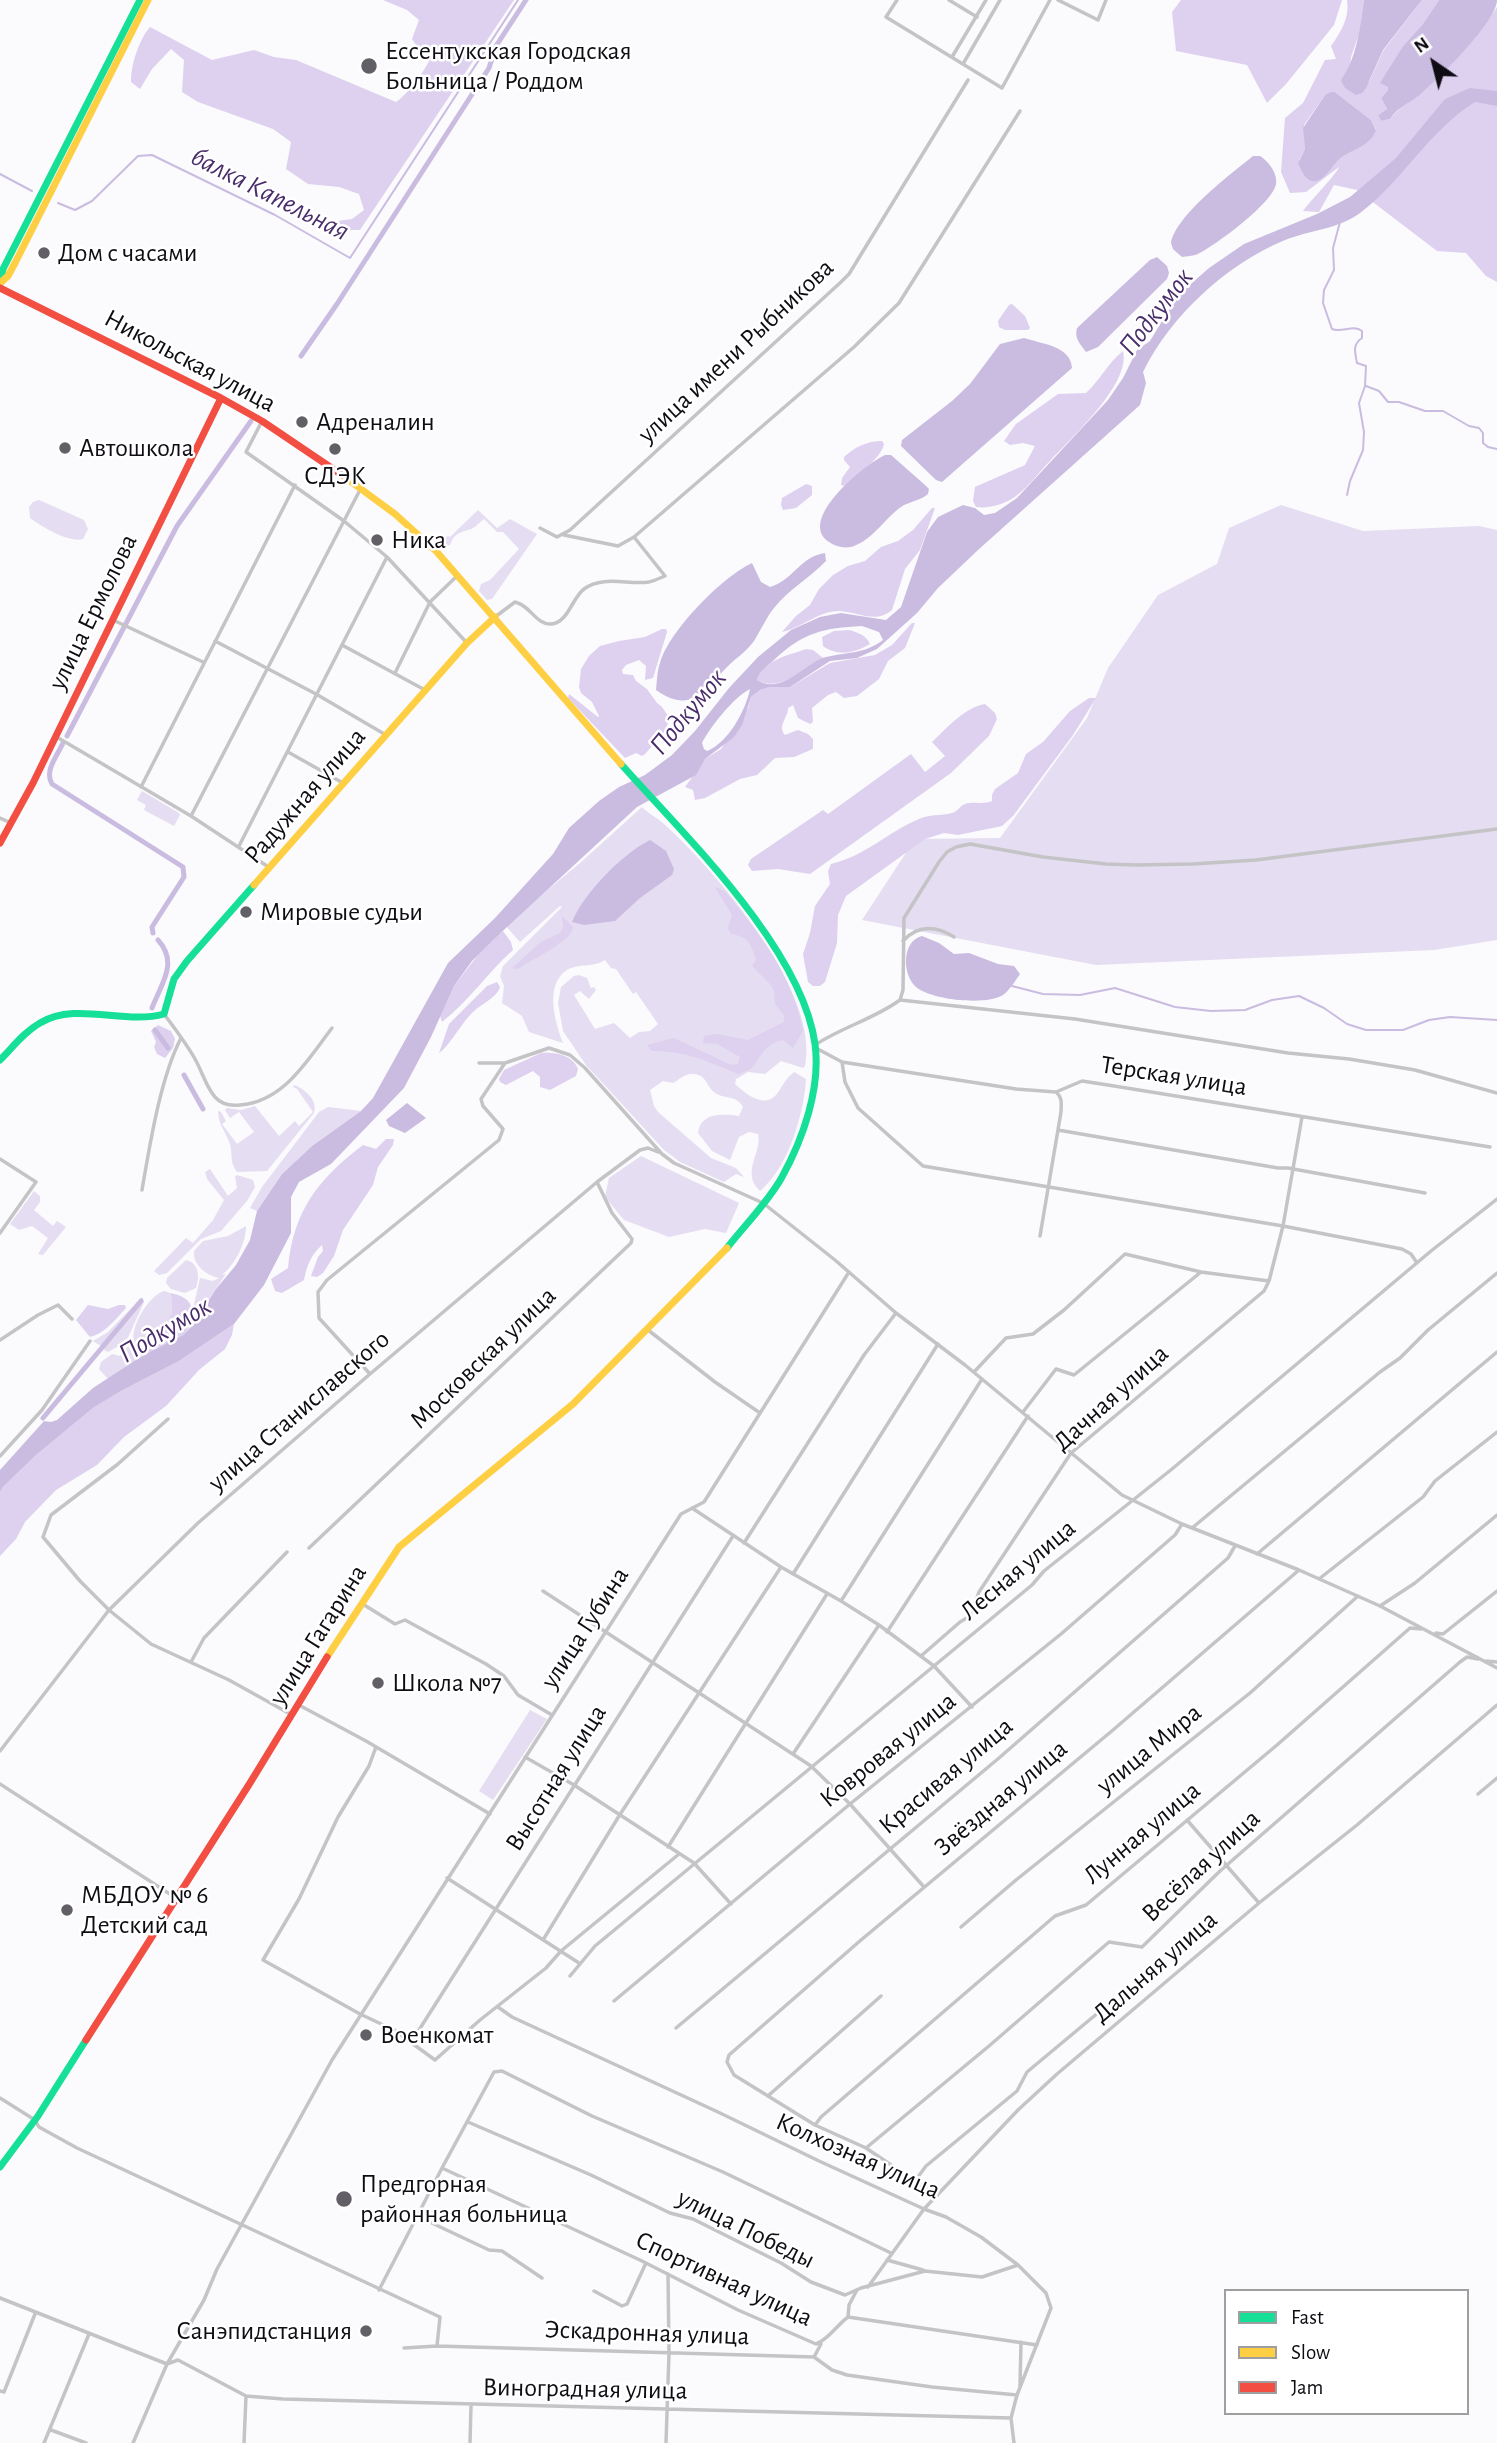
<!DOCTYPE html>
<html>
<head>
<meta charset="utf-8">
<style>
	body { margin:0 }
	#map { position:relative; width:1497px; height:2443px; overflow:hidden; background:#fbfafd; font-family:"Alegreya Sans",sans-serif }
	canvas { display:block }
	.legend { position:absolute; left:1224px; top:2289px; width:245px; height:126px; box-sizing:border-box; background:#fff; border:2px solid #9f9ea1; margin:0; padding:9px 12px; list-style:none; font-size:21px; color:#0f0c14 }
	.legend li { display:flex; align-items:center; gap:14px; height:35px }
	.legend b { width:35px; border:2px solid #9f9ea1 }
	.north { position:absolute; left:1399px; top:28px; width:70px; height:70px; -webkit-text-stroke:5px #fff; paint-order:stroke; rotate:325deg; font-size:19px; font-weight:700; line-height:28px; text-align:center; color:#0f0c14 }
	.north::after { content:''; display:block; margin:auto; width:24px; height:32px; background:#0f0c14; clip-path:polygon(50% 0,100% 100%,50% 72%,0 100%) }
</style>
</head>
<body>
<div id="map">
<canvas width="1497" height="2443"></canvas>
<ul class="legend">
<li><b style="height:9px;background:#16e098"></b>Fast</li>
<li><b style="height:9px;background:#ffcf43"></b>Slow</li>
<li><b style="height:9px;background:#f24e42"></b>Jam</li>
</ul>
<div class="north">N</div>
</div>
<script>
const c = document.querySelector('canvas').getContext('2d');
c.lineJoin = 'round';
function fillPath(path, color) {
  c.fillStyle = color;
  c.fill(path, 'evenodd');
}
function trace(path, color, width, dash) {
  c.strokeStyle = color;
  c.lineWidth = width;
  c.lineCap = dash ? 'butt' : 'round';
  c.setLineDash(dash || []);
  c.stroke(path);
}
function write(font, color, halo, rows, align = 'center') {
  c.font = font + ' "Alegreya Sans",sans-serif';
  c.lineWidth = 5;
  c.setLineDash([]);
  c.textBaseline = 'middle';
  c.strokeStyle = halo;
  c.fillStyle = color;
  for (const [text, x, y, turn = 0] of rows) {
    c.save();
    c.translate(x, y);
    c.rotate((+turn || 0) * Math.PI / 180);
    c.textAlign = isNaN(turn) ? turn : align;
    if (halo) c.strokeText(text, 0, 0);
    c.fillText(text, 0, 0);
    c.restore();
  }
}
const green = new Path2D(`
	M39 500 84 520 88 529 83 539C69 543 42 527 30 518L29 507 33 502Z
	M1281 505 1363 531 1479 526 1497 530V940L1434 950 1096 965 862 920 915 839 1000 838 1087 718 1108 668 1158 595 1217 564 1229 528Z
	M478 510 497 528 510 519 537 534 492 599 487 600 479 591 481 584 490 580 519 549 503 532H497L484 519C479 523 474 529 468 530 458 533 454 534 450 545L441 547 438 542 448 536 450 537Z
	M142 791 179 813 180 815 174 826 144 810 146 805 137 800Z
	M642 807C649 814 656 817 663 823 715 870 821 993 805 1066L803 1068 781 1061 765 1074 748 1072 736 1079 735 1084C745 1093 763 1109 776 1095 783 1086 785 1079 794 1072L806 1079C804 1114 788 1168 760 1191 740 1173 763 1151 758 1134L749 1132 739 1137 730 1160 712 1151 698 1133C701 1112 722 1114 739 1116L743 1107C736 1094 724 1100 714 1092 706 1085 706 1075 694 1074 685 1073 680 1079 673 1083L663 1081 650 1090 654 1106 658 1112 711 1158 736 1168 744 1177 736 1174 724 1182 680 1162 664 1150 586 1065 563 1031 558 1003 561 987 574 976 579 975 587 978 591 988 594 987 596 990 589 999 580 991 574 995 595 1029 614 1023 630 1038 639 1032 650 1031 658 1024 636 992 633 994 616 969 611 968 605 960C593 968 578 963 567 970 544 985 555 1022 563 1043L529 1032 522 1016 502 1003 504 986 500 976 503 966 562 907 560 906 520 942 505 925 580 863Z
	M294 1085C305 1089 318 1100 314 1113L267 1171 237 1172C229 1162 233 1154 230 1144 226 1132 218 1124 218 1111L221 1112 226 1121 222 1124 237 1144 254 1132 239 1112 230 1118 225 1110 227 1108 241 1110 255 1106 279 1136 295 1121 299 1126 313 1112 297 1089 293 1087Z
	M328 1107 361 1111 312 1146 282 1174 257 1211 250 1208 262 1187 319 1112Z
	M641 1156 739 1203 726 1233 705 1229 669 1237 624 1220 605 1197 609 1178Z
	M210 1169 228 1196 237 1188 235 1177 237 1175 253 1180 255 1187 247 1201 221 1231 201 1239 167 1273 159 1275 154 1271 186 1238 193 1243 213 1220 224 1200 207 1179 205 1172Z
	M34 1191 40 1196V1202L34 1210 53 1226 57 1221 66 1227 43 1255 38 1254 48 1238 32 1226 19 1230 10 1224Z
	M246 1226C246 1244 235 1264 222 1275L226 1274 198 1315 199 1317 193 1309 200 1278 213 1281 219 1278C207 1276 192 1264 194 1251L203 1241 228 1236Z
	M186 1260C199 1263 200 1277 196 1288L185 1293 171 1289 166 1283 167 1278Z
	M164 1291 171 1293 172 1313 167 1323 140 1340V1352L149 1354 139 1358 136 1355C135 1348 132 1339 134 1332 136 1318 151 1295 164 1291Z
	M142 1297 144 1302 126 1342 108 1352 101 1348 121 1323 101 1346 93 1341 108 1332Z
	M128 1346 134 1351 136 1359H139L108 1379 99 1369 101 1362 112 1354 120 1356Z
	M530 1710 547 1719 493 1800 479 1791Z`);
const forest = new Path2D(`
	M383 0H514L360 230H334L328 225 331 222 352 219 364 210 359 194 339 187 308 184 286 169 291 142 273 129 198 102 182 92 184 60 171 49 152 69 140 89 131 82C131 64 139 40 150 27L212 60 254 50 274 57 296 60 396 102C407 95 424 72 430 59 425 51 417 48 412 39L419 20 407 10Z
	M1181 0H1342L1334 25 1286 84 1267 103 1247 65 1176 51 1172 12Z
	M1347 0H1364L1359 34 1351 57 1350 67 1369 82 1383 51 1422 0H1439L1422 25 1403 46 1381 83 1388 87V90L1381 98 1387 109 1378 115 1381 121 1390 119C1399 106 1413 102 1424 91 1451 65 1476 38 1497 7V282L1486 276 1466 253 1437 251 1357 190 1334 185 1319 212 1303 211C1310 201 1336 175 1339 167L1306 192 1290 193 1281 172 1285 118 1303 103 1325 60 1336 59 1331 46C1341 32 1350 17 1347 0ZM1335 92 1371 120 1376 129C1371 145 1355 149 1342 157 1336 161 1331 169 1326 174L1299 160 1305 149 1304 125 1325 95Z
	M1012 304 1025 316 1030 328 1028 330H1005L999 327 998 321 1009 305Z
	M1123 351C1131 384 1071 438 1050 461 1039 472 1029 487 1016 496 1005 504 990 509 976 507L973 501 975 487 1025 465 1035 446 1023 443 1010 445 1004 441 1016 424 1058 394 1086 393C1101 379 1107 364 1123 351Z
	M882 441 884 444C882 457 855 478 844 486L841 485 842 478 850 467 844 460V457C855 447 867 441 882 441Z
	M806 484 812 486V495L796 508 783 510 781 505 782 498Z
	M932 508H935L920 550 905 569 892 610C876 624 858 612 839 611 818 611 802 628 782 632L796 616 810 605 819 589 833 575 848 566 865 561 881 547 898 541 913 530Z
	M912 623H915L905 648 888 661 879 679 857 696 844 698 836 692 828 695 812 708 813 722 810 724 798 718 793 705 788 708C788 718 777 726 785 735L798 730 808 734 813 739V749L794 757 775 758 757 775 740 779 705 798 695 800 693 790 685 787 705 759 721 749 748 708 751 697 760 690 770 687H790L830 663 875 655 892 645Z
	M662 629H666L667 632 653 678 645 680 646 666 639 660 626 665 622 670 623 674 633 675 636 681 647 689 657 703 662 707 670 719 663 734 645 754 642 756 636 753 625 758 568 698 569 694 598 717 599 716 592 702 581 693 579 687 581 669 589 656 600 646 619 641 645 637Z
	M849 630C859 633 866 635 870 644 855 653 838 657 823 646L822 637 834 631Z
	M806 649 813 650 823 658C806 669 778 693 757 680 765 659 787 656 806 649Z
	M1089 698H1096L1073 735 1013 816 1002 826 958 835 944 833 925 839 846 896 838 915 837 943 825 982 820 986H813L808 982 803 954 810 933 815 906 830 884 828 871 831 864C867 855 886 833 919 819 929 814 941 816 952 813 957 812 960 806 965 804 974 801 983 805 992 801V795L995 789 1018 773 1026 754 1043 742 1070 711Z
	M985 704 995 713 997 719 989 736 951 773 810 874 778 869 752 871 748 865 751 859 823 810 828 814 911 754 925 772 945 756 932 742C946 729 965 707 985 704Z
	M715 887 726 892C761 936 792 973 803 1031L793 1048 783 1040C766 1043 761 1056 751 1069L738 1074C707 1061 686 1051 652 1051L647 1045 674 1038 731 1065 738 1064 740 1057 717 1044 703 1043 704 1036 717 1034 748 1040 784 1022V1015L775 1004 774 991 771 985 752 966 756 960C751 944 749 937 731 934L728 928 732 915Z
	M562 916 573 927C572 942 530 960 518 969L512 968 541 942 560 933 563 927Z
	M503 931 511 942 513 950C488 972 469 1001 442 1022L440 1016 454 986 481 951 483 946Z
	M497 982 500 987C496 999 480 1004 471 1014 462 1023 447 1049 439 1053L449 1024 487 986Z
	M158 1025 171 1031 175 1039 173 1048 165 1058 157 1054 154 1047 156 1042 151 1031Z
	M541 1053C555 1052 573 1055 578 1069L576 1076 550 1090 540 1087V1077L533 1071 506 1085 500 1082 499 1079 504 1070Z
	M386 1139H394L393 1145 378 1167 373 1185 343 1230 334 1256 323 1273 317 1277 311 1276 318 1257 323 1251 322 1245C311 1255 307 1265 304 1280L282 1293 275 1291 271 1279 288 1268C293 1211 319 1178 363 1145L376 1149Z
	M171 1293C190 1298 191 1302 195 1321L183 1335 149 1354 138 1351 140 1340 167 1322 172 1313Z
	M88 1305 108 1309 119 1305H125L126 1308C116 1319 104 1334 90 1337L76 1320Z
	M234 1324 232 1335 225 1349 199 1370 166 1406 124 1437 97 1465 56 1490 25 1522 16 1539 0 1556V1492L3 1487 35 1456 93 1408 121 1391 179 1361Z`);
const water = new Path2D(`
	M1364 0H1422L1383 50 1366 88 1362 93 1356 95 1345 88 1341 80C1357 58 1360 27 1364 0Z
	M1439 0H1497C1497 21 1440 77 1423 92 1412 103 1398 106 1390 119L1381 121 1378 115 1387 109 1381 98 1388 90V87L1380 83 1403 46 1422 25Z
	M1470 88 1497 91V106L1475 102C1429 130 1403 181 1360 213 1339 229 1310 230 1285 240 1227 264 1171 315 1143 372L1146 383 1140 405 978 550 938 588 917 613 877 649 857 658 830 661 790 687H770L760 690 751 697 742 725 734 737 705 759 696 775 637 807 493 940 472 961 454 986 431 1037 404 1088 331 1164 299 1182 291 1197V1233L264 1285 234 1324 179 1361 121 1391 93 1408 35 1456 3 1487 0 1492V1470L44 1421 51 1422 57 1420 93 1388 139 1358 183 1335 191 1327 216 1289 236 1265 250 1240 257 1211 282 1174 312 1146 361 1111 373 1098 448 963 495 918 553 854 569 828 599 801 619 787 645 775 672 755 695 731 729 688 758 657 791 630 820 617 841 613 886 620 901 607 927 532 938 517 963 505 975 508 984 515 995 513 1017 498 1108 400 1123 378 1137 350 1150 341 1177 296 1209 268 1244 244 1317 214 1350 197 1396 158 1445 99ZM862 626 879 632 883 640C865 654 847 652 826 657 804 663 782 696 757 680 760 670 768 666 775 659 804 632 824 628 862 626ZM750 689C746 710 728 743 707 751L704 749 702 743C710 727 734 697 750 689Z
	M1331 92H1335L1371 120 1376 130C1371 145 1355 149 1342 157 1333 163 1324 184 1312 181 1304 179 1301 169 1298 163L1305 149 1303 128 1325 95Z
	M1253 156H1260C1268 161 1278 173 1276 184 1273 203 1216 245 1198 254 1193 256 1187 256 1182 257L1173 249 1171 243C1176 215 1231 174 1253 156Z
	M1157 257 1167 266 1169 273 1167 279 1098 347 1086 352C1080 344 1074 338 1077 328L1150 260Z
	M1024 338C1042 344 1071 346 1072 368L942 482 936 480 901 446 902 440 952 401 970 384 1000 344Z
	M885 455H891L925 485 929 489 928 494C921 500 913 501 904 505 886 516 875 538 854 546 846 549 836 547 829 542 796 520 865 464 885 455Z
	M825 553 826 561C810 578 789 589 774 608 766 618 761 630 754 641 747 651 736 658 727 667 705 690 691 715 656 690 657 682 657 671 660 663 669 631 722 577 752 563L761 582 770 587C794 580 799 557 825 553Z
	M650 840 666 851 674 869 672 875 640 898 615 921 584 925 572 922C584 893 622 854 650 840Z
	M922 936 939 943 954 954 969 953 998 964 1014 966 1020 974C1015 981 1010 990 1003 995 986 1006 929 1000 915 986 902 973 902 941 922 936Z
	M407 1103 426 1118 405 1133 389 1126 386 1120Z`);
const stream = new Path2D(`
	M0 174 32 191
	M58 203 75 210 92 201 138 156 152 155 275 215 350 258 518 0
	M1340 222 1333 248 1334 270 1324 290 1323 303 1332 329C1342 333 1353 324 1362 331V338C1352 345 1355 352 1357 363L1366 366 1365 386 1359 403 1364 432 1363 450 1350 481 1347 495
	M1366 386 1379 391 1388 402H1399L1425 411H1443L1469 426 1479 428 1483 433V443L1488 447 1497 449
	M1012 986 1043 994 1080 995 1115 988 1175 1007 1211 1011 1245 1010 1272 1000 1299 996 1324 1008 1347 1024 1366 1030H1403L1429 1020 1450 1017 1497 1020`);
const canal = new Path2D(`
	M301 356 337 304 489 68 496 46 526 0
	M67 736 177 526 251 421
	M63 743C57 756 44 771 52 784L183 867 184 877 152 927 153 933
	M152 1008C161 984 179 963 158 940
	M155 1030 168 1048
	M184 1075 203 1109
	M43 1418 141 1301`);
const street = new Path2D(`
	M897 0 886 17 1002 88 1050 0
	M949 0 977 17
	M1058 0 1098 20 1106 0
	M952 57 986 0
	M963 64 1000 0
	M262 421 246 452 344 521 387 557 467 643
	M540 528 557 537 570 530 841 282 849 274 968 80
	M564 535 618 546 634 537 854 347 899 303 1020 111
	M495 617 515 602C530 605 536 625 551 624 568 623 572 598 584 589 603 575 628 585 649 582 654 581 660 578 665 576L634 537
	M113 620 203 662
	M215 641 316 694 386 735
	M342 645 425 690
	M395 673 430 602 457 576
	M55 736 191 816 270 868
	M288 752 343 783
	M141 787 295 485
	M191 816 361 488
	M0 818 11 823
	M239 846 387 557
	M903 941C918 924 937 926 954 937
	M900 1000 903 990 904 918 939 862 947 852 956 847 970 844 1043 857 1106 864 1136 865 1193 864 1256 860 1497 829
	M164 1014C175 1029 186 1043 195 1059 202 1071 206 1087 215 1097 222 1105 231 1106 240 1105 284 1102 308 1059 332 1028
	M815 1045C842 1027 874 1019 900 1000L1075 1019 1288 1053 1349 1059 1415 1070 1497 1093
	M816 1048 842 1062 1016 1089 1056 1092 1082 1081 1108 1085 1490 1147
	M842 1062 845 1082 858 1108 923 1166 1283 1226 1402 1249 1411 1254 1417 1263
	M479 1063H505L549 1048 570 1055 585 1068 662 1154 674 1163 763 1203 835 1260 896 1313 965 1365 1122 1495 1182 1524 1299 1570 1380 1606 1497 1668
	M1058 1130 1278 1168H1288L1425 1193
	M0 1159 36 1182 0 1233
	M142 1190C150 1144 160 1079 181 1038
	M1040 1236 1061 1112C1061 1104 1063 1098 1056 1092
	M648 1330 715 1382 760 1413
	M0 1340 38 1315 58 1305 72 1319
	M974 1372 1006 1338 1033 1334 1064 1310 1125 1254 1201 1272 1269 1281
	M370 1374 319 1318 318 1292 327 1280 499 1140 503 1129 483 1106 481 1099 505 1063
	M1023 1412 1056 1369 1074 1375 1201 1272
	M168 1419 118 1464 51 1515 43 1537 80 1581 109 1610 151 1644 229 1680 292 1715
	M0 1456 42 1410 90 1341
	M692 1508 781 1567 841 1601 879 1625 934 1666 972 1707
	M1192 1528 1380 1372 1400 1358 1428 1330 1497 1273
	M744 1543 864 1355 896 1313
	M309 1548 631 1243 632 1239 612 1213 597 1182
	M1257 1554 1497 1352
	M793 1574 938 1344
	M1319 1579 1423 1497 1435 1481 1497 1432
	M543 1591 811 1766 850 1804 924 1887
	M841 1601 982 1379
	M361 1603 395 1624 405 1620 486 1664 504 1676 518 1695 552 1715
	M1380 1606 1415 1583 1497 1515
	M887 1632 1028 1416
	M1436 1633 1443 1634 1497 1591
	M921 1656 960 1622 970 1616 979 1592 1071 1453 1264 1291 1269 1281 1283 1226 1302 1117
	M1486 1661 1497 1662
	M191 1662 204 1638 287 1552
	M297 1704 366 1741 490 1814
	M376 1747 369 1766 338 1817 299 1899 263 1960 360 2014 394 2030 435 2060 480 2020 546 1968 561 1951 679 1854
	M0 1751 109 1610 198 1523 370 1374 597 1182 640 1150 648 1148 658 1152
	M793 1754 879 1625
	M525 1757 574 1785 694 1863 731 1904
	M0 1784 176 1898
	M1478 1794 1497 1778
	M1187 1820 1259 1903
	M668 1847 827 1594
	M447 1878 579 1963
	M961 1927 1016 1880 1250 1693 1358 1596
	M543 1940 619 1816 781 1567
	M570 1976 595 1946 1032 1585 1044 1571 1172 1469 1431 1251 1497 1199
	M614 2001 850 1804 1061 1634 1175 1535 1182 1524
	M498 2007 512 2017 718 2112 819 2161 924 2209 946 2217 981 2237 1018 2265 1046 2293 1051 2308 1017 2395 1011 2418 1014 2443
	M676 2028 999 1758 1228 1558 1235 1546
	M412 2041 733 1536
	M769 2095 881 1996
	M0 2098 35 2120 39 2127 77 2148 440 2317 437 2346 814 2357 832 2370 847 2375 932 2387 1017 2395
	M468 2122 591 2175 670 2213 693 2219 781 2263 811 2282 845 2295 861 2288 925 2271 982 2277 1018 2265
	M815 2125 821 2117 1055 1916 1086 1905 1277 1745 1410 1628 1421 1629
	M866 2148 989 2046 1109 1942 1142 1947 1220 1871 1460 1662 1467 1657 1478 1659
	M442 2168 642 2261 738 2310 816 2344C828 2340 837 2325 848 2317L1037 2345
	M915 2181 926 2166 1017 2091 1027 2072 1099 2012
	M937 2196 866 2148 815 2125 734 2075 727 2062 729 2055 861 1940 1113 1730 1299 1570
	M417 2216 489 2250 502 2251 542 2278
	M887 2260 923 2270
	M868 2287 924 2209 1018 2110 1057 2074 1259 1903 1357 1825 1497 1705
	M379 2290 442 2168 494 2072 502 2071 592 2116 723 2172 891 2253
	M594 2291 622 2306 627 2304 646 2263
	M0 2298 167 2364 178 2360 246 2396 283 2399 1011 2418
	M848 2317 849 2305 857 2290
	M404 2348 437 2346
	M814 2357 821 2344
	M1020 2386 1021 2342
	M0 2391 4 2392 35 2314
	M51 2430 86 2443
	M44 2443 89 2334
	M133 2443 167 2364 204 2300 217 2269 332 2060 681 1514 704 1502 849 1272
	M244 2443 246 2396
	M470 2443 471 2405
	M666 2443 669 2353 668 2274`);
const fast = new Path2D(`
	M0 284 3 269 140 0
	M621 764C684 835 802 948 815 1044 821 1088 803 1139 782 1177 769 1201 744 1226 727 1248
	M0 1060C13 1047 24 1032 40 1023 76 1001 124 1025 164 1014L174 979 187 961 254 885
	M0 2167 38 2116 86 2040`);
const slow = new Path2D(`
	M0 283 8 276 15 263 148 0
	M342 475 395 514 436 551 621 764
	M254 885 467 643 495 617
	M327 1657 399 1547 573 1404 727 1248`);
const jam = new Path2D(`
	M0 288 221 398 262 421 342 475
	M0 843 33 783 221 398
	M86 2040 250 1783 327 1657`);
const markers = [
	[369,66,9,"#625f66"],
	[44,253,7,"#625f66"],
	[302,422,7,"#625f66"],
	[65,448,7,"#625f66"],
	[335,449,7,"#625f66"],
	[377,540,7,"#625f66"],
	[246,912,7,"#625f66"],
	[378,1683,7,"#625f66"],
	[67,1910,7,"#625f66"],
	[366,2035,7,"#625f66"],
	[344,2199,9,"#625f66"],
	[366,2331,7,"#625f66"]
];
const poiNames = [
	["Ессентукская Городская",385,51],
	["Больница / Роддом",385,81],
	["Дом с часами",58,253],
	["Адреналин",316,422],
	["Автошкола",79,448],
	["СДЭК",335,476,"center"],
	["Ника",391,540],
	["Мировые судьи",260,912],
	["Школа №7",392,1683],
	["МБДОУ № 6",81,1895],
	["Детский сад",81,1925],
	["Военкомат",380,2035],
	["Предгорная",360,2184],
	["районная больница",360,2214],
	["Санэпидстанция",352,2331,"right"]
];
const streetNames = [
	["улица имени Рыбникова",736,351,-43],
	["Никольская улица",190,361,28],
	["улица Ермолова",93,612,-64],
	["Радужная улица",305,796,-49],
	["Терская улица",1174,1076,9],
	["Московская улица",483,1358,-44],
	["Дачная улица",1111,1398,-42],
	["улица Станиславского",299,1411,-41],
	["Лесная улица",1018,1570,-40],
	["улица Губина",585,1628,-57],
	["улица Гагарина",318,1635,-58],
	["улица Мира",1149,1749,-39],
	["Ковровая улица",888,1750,-39],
	["Красивая улица",946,1776,-40],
	["Высотная улица",556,1778,-58],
	["Звёздная улица",1001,1798,-40],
	["Лунная улица",1142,1833,-40],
	["Весёлая улица",1201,1866,-43],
	["Дальняя улица",1155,1967,-41],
	["Колхозная улица",858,2156,24],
	["улица Победы",746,2229,26],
	["Спортивная улица",724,2279,25],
	["Эскадронная улица",647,2333,2],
	["Виноградная улица",585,2389,1]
];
const waterNames = [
	["балка Капельная",270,194,27],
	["Подкумок",1156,312,-52],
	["Подкумок",688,712,-50],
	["Подкумок",165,1330,-31]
];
fillPath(green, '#e5ddf1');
fillPath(forest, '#ddd1ef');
fillPath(water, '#cabce0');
trace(stream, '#cabce0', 2);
trace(canal, '#cabce0', 5);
trace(street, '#c4c3c6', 3.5);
trace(fast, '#16e098', 7);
trace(slow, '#ffcf43', 7);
trace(jam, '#f24e42', 7);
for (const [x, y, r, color] of markers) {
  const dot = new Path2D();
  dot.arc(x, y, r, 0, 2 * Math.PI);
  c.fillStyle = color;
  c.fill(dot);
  trace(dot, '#fff', 2.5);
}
write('26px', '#0f0c14', '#fff', poiNames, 'left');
write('26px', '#0f0c14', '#fff', streetNames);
write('italic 28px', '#492d6a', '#fff', waterNames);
</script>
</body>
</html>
